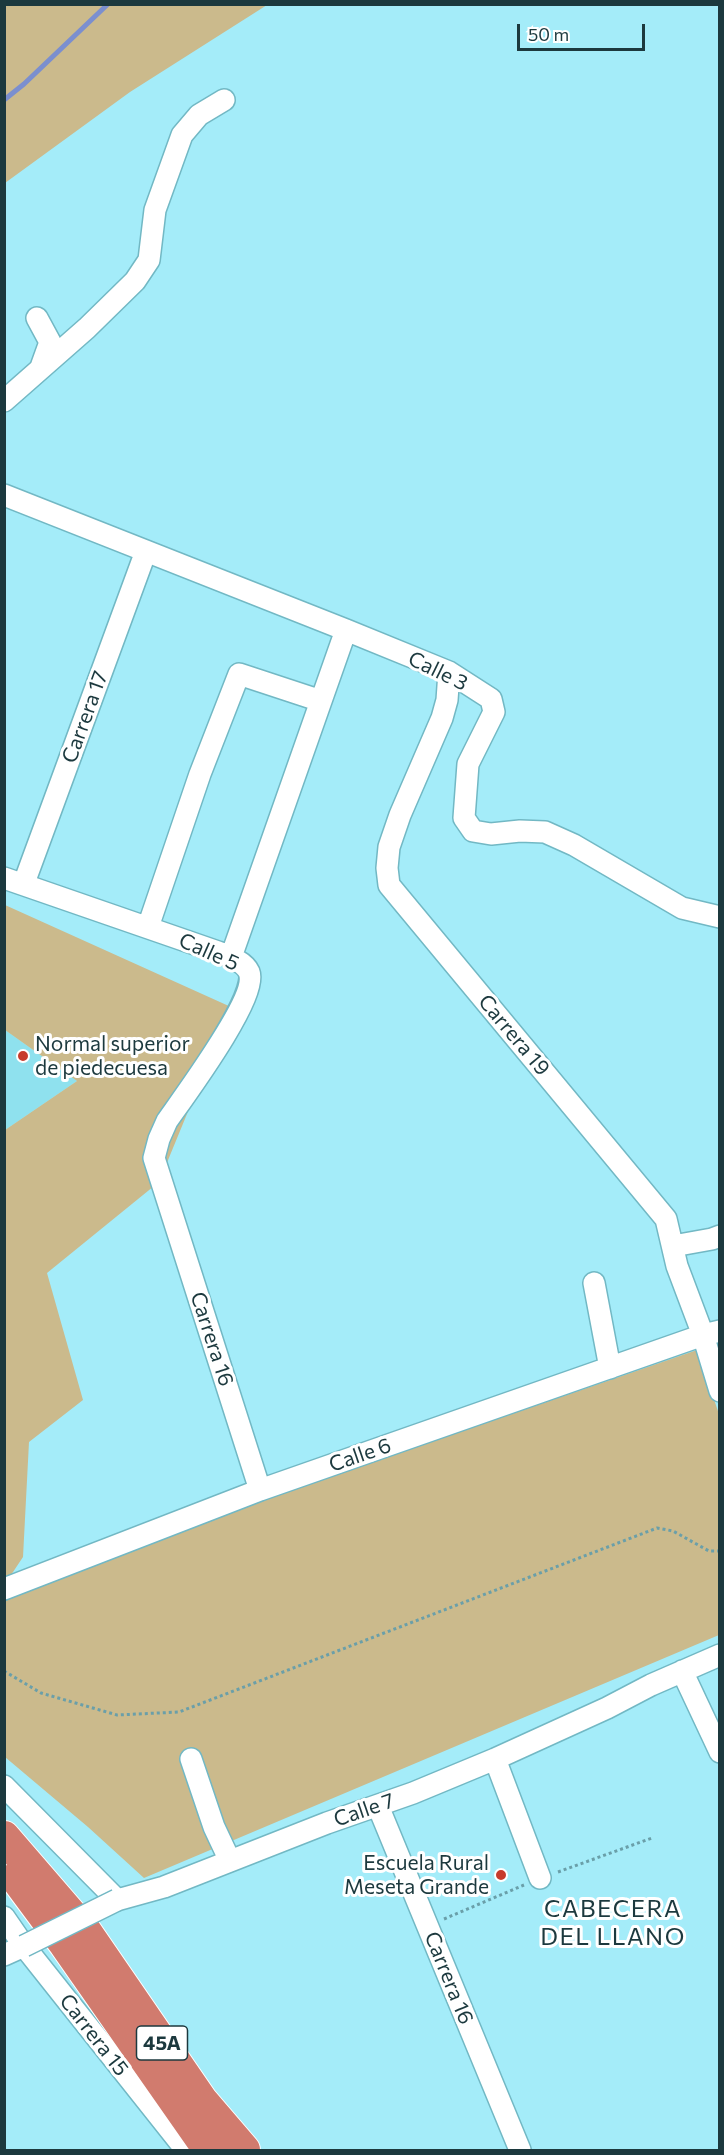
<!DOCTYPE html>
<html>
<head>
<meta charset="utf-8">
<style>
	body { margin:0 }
	#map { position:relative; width:724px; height:2155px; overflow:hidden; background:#a4ecf9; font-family:Commissioner,sans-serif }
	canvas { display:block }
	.frame { position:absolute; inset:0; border:6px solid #1c393e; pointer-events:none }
	.scale { position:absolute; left:517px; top:24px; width:128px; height:27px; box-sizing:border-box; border:3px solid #1c393e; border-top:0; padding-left:8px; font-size:18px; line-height:21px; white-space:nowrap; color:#1c393e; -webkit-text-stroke:4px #fff; paint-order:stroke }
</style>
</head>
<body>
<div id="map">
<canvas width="724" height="2155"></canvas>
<div class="frame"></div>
<div class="scale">50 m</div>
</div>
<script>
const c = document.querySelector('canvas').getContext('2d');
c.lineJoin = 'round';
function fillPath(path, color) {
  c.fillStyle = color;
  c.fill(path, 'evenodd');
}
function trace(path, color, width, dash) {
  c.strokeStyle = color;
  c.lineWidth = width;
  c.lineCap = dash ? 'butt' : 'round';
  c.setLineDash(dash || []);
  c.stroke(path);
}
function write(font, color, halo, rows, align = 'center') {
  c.font = font + ' Commissioner,sans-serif';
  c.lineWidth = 6;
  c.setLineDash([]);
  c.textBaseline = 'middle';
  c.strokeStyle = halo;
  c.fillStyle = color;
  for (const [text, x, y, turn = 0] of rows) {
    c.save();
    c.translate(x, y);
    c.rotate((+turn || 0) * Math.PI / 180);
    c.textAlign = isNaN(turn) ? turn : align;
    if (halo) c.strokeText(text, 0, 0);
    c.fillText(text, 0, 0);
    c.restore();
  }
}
const built = new Path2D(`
	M5 1030 77 1081 5 1130Z`);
const green = new Path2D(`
	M5 4H267V5L130 92 5 183Z
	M5 905 231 1007 159 1182 47 1273 83 1400 29 1442 23 1557 5 1584V1130L77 1081 5 1030Z
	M697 1350 719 1414V1635L144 1878 88 1827 5 1757 4 1589Z`);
const stream = new Path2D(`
	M4 100 24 84 108 4`);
const path = new Path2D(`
	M4 1671 41 1693 117 1715 179 1712 657 1528 673 1531 709 1551H720
	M558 1872 652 1838
	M444 1919 524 1885`);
const minor = new Path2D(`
	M37 318 50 342 41 367
	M4 401 87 328 135 281 149 260 155 210 182 135 199 115 224 100
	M4 495 346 630 449 672 491 699 494 712 468 764 464 818 473 831 491 834 520 831 545 832 574 845 682 908 720 917
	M449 672 447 700 442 718 400 815 389 847 387 868 389 885 666 1219 677 1266 703 1335 720 1391
	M321 701 346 630
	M4 878 218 952C228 956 244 961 249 972 259 996 183 1098 167 1121L159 1139 154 1158 260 1490
	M24 883 146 551
	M148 927 200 774 239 674 321 701 231 957
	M673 1246 712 1239 720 1236
	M594 1283 610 1368
	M4 1589 260 1490 703 1335 720 1331
	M682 1671 720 1752
	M191 1759 214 1827 230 1861
	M495 1759 540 1878
	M4 1786 117 1900 164 1887 327 1823 413 1793 495 1759 607 1708 651 1685 720 1655
	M378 1806 520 2150
	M4 1917 24 1946 186 2150
	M4 1955 24 1946`);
const highway = new Path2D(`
	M4 1837 86 1932 202 2101 244 2150
	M16 1878 65 1944 209 2150`);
const minorBridge = new Path2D(`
	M24 1946 117 1900`);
const markers = [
	[23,1056,6,"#c73b2c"],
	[501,1875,6,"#c73b2c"]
];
const shields = [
	[162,2043,51]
];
const shieldNames = [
	["45A",162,2043]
];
const streetNames = [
	["Calle 3",438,671,26],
	["Carrera 17",85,717,-70],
	["Calle 5",209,952,24],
	["Carrera 19",514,1035,50],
	["Carrera 16",212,1339,72],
	["Calle 6",360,1455,-19],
	["Calle 7",364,1810,-19],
	["Carrera 16",449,1978,68],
	["Carrera 15",94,2035,52]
];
const poiNames = [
	["Normal superior",35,1044],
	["de piedecuesa",35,1068],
	["Escuela Rural",489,1863,"right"],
	["Meseta Grande",489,1887,"right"]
];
const quarterNames = [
	["CABECERA",613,1909],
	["DEL LLANO",613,1937]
];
fillPath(built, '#8fe1ee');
fillPath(green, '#cbba8c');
trace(stream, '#7b8fcf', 5);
trace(minor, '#72b8c4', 24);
trace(highway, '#fff', 34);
trace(path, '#6a9fa9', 3, [3, 3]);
trace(minor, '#fff', 21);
trace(highway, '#d17b6e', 32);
trace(minorBridge, '#72b8c4', 24, []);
trace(minorBridge, '#fff', 21);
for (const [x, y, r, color] of markers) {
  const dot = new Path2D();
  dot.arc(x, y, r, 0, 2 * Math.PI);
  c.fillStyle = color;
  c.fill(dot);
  trace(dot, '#fff', 2);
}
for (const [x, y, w] of shields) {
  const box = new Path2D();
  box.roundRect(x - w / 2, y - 17, w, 34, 4.5);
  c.fillStyle = '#fff';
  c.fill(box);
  trace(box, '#1c393e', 1.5);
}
write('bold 20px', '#1c393e', null, shieldNames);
write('21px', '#1c393e', '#fff', streetNames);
write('21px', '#1c393e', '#fff', poiNames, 'left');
c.letterSpacing = '1.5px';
write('24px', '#1c393e', '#fff', quarterNames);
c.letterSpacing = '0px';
</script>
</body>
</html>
